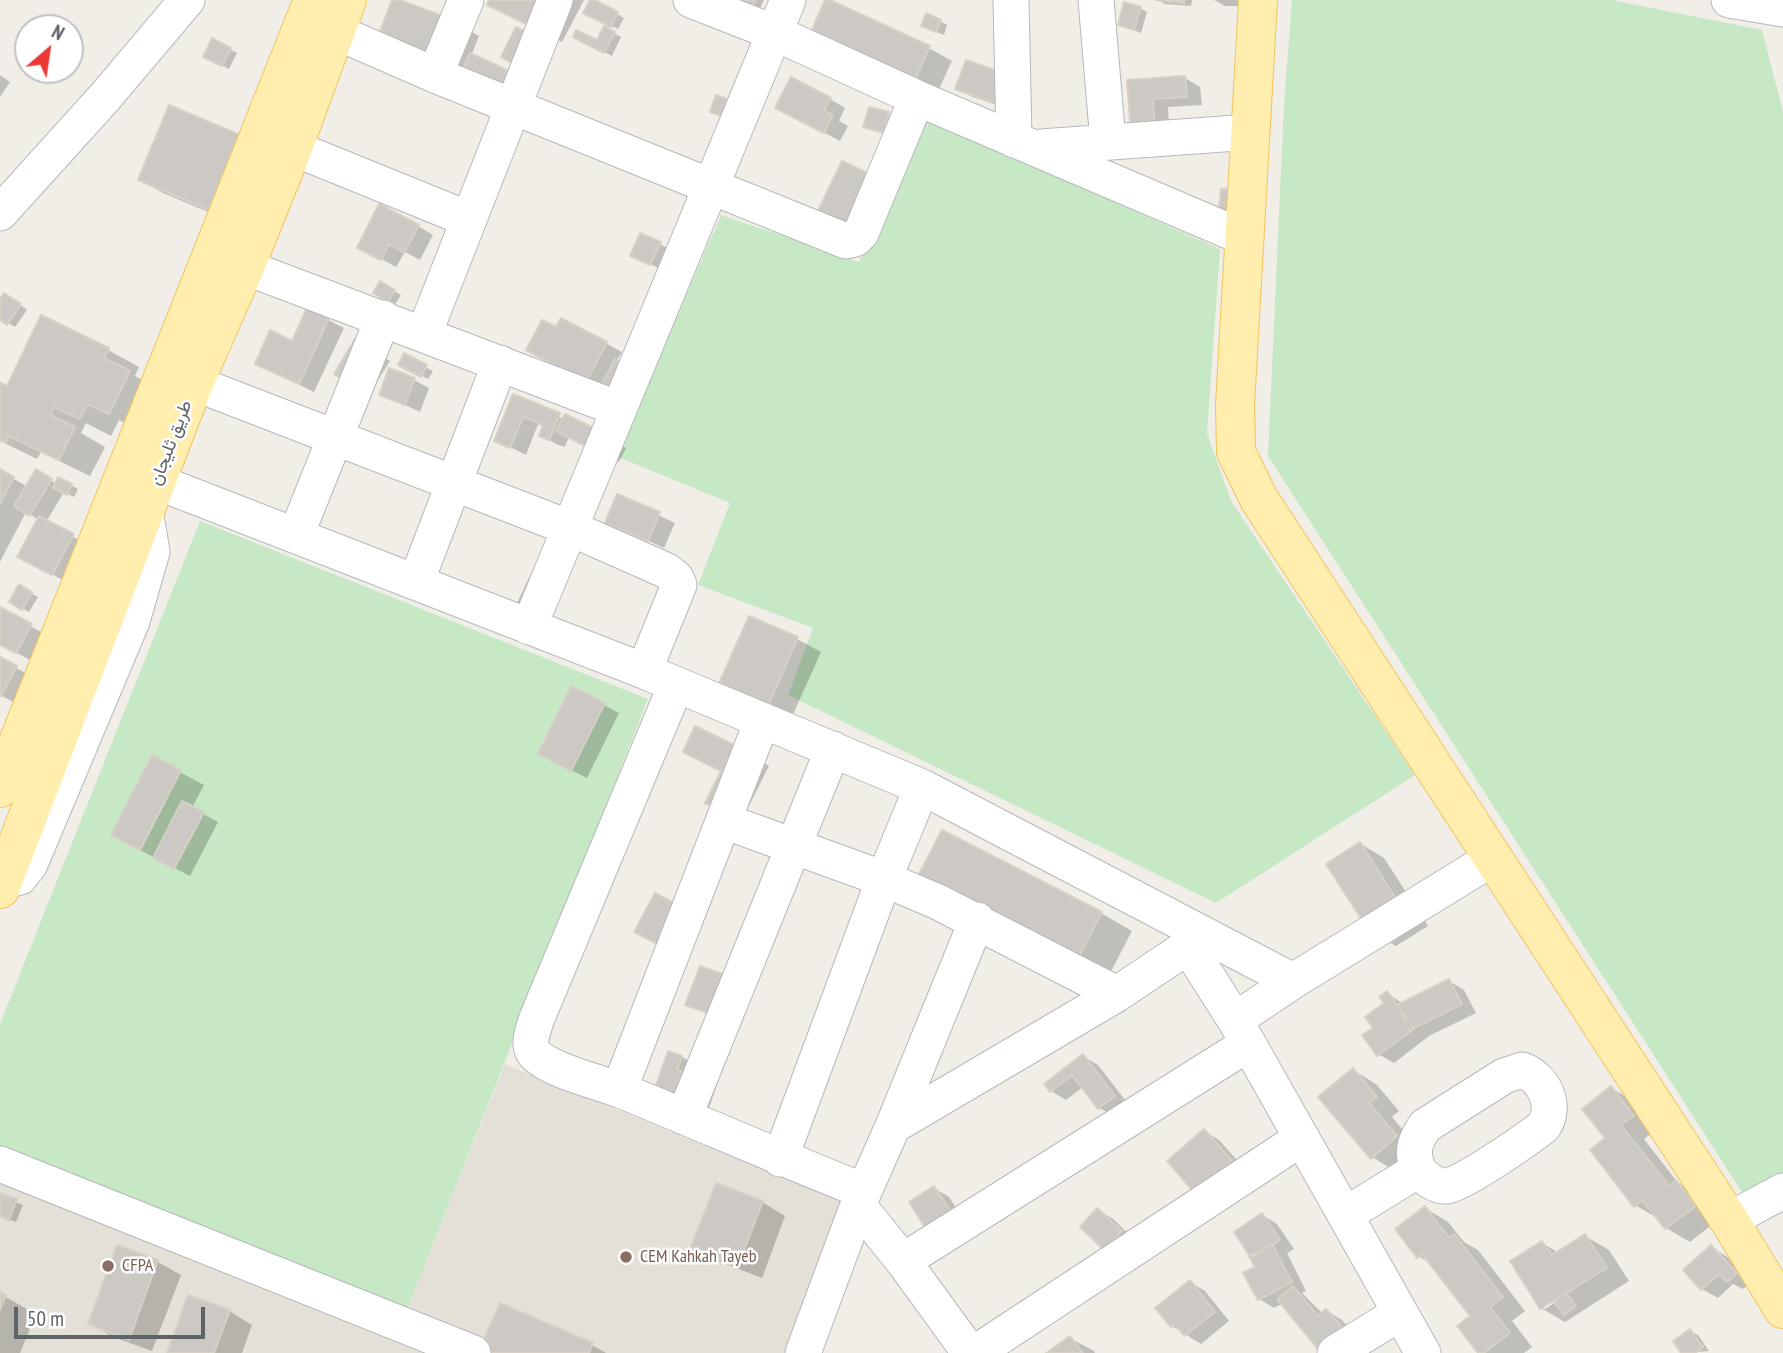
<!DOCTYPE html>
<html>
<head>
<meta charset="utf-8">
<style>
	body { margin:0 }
	#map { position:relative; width:1783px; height:1353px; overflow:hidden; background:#f1eee8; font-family:"PT Sans Narrow",sans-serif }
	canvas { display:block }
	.north { position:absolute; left:14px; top:14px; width:70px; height:70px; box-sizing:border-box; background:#fff; border:2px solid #bfc1c3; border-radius:50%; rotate:29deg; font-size:19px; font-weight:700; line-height:28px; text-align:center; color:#5f6368 }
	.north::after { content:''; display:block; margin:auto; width:24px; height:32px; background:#ec3832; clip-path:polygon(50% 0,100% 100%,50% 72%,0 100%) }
	.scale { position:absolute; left:14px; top:1307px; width:191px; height:32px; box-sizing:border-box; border:4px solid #5f6368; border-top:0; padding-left:9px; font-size:21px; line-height:24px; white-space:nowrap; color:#5f6368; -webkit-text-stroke:5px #fff; paint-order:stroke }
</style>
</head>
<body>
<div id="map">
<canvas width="1783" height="1353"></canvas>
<div class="north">N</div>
<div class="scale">50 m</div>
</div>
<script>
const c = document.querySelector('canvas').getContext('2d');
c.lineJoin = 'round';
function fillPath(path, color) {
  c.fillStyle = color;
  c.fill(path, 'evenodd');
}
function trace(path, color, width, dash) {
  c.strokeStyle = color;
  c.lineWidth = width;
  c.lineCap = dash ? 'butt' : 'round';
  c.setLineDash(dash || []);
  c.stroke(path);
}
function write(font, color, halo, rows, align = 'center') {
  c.font = font + ' "PT Sans Narrow",Vazirmatn,sans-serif';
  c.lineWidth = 5;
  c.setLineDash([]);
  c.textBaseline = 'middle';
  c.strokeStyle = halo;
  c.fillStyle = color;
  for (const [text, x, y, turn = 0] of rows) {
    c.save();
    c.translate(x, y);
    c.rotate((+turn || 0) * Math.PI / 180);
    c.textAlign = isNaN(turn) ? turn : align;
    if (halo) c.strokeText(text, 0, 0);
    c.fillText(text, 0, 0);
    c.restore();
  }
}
const education = new Path2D(`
	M505 1064 846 1203 785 1353H516L407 1310Z
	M0 1180 431 1353H0Z`);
const green = new Path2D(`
	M1292 0H1611L1762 30 1783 112V1184L1749 1203 1268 456 1284 104Z
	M925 118 1220 249 1207 433 1231 501 1415 775 1216 903 788 695 813 628 698 585 730 503 616 456 721 215 859 262Z
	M200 521 648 699 407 1310 0 1147V1024Z`);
const shadow = new Path2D(`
	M394 0 456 23 479 36 471 56 523 80 405 56Z
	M491 0H584L562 42 489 4Z
	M592 0 624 18 618 29 592 16Z
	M739 0H764L759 10Z
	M1158 0H1192L1191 6 1165 4Z
	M1214 0H1261V6H1225Z
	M1140 8 1147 12 1141 33 1120 25Z
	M940 21 947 25 944 35 930 29Z
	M604 28 621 37 612 56 575 37 597 42Z
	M213 41 237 53 229 69 212 60Z
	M836 44 929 48 952 61 938 91Z
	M0 75 10 82 0 97Z
	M1185 78 1200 87 1202 105 1168 107 1170 140 1148 142 1129 82Z
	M1016 79 1032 88 1023 114 973 97 957 89Z
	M830 99 845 108 839 121 848 126 840 141 793 116Z
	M170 108 232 222 163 193 140 180Z
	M870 109 896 118 891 136 865 127Z
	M418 226 433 235 420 260 405 252 396 267 359 247Z
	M660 244 667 248 658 268 639 259Z
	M380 283 401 295 395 304 375 292Z
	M12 299 27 310 15 327 0 318V303Z
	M308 310 344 328 314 392 257 364 293 343Z
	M42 318 108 350 139 367 135 376 160 390 141 431 119 420 111 436 86 423 81 433 105 447 90 476 41 452 37 459 0 441V384L8 388Z
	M562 320 622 352 616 362 651 381 632 417 601 388 544 358Z
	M356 341 390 361 370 393Z
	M404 356 433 371 428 379 400 364Z
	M414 380 429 388 420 412 382 394Z
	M514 396 626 448 619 462 569 437 565 447 556 444 541 435 544 427 538 424 526 455 496 440Z
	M0 471 28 487 37 472 57 484 71 485 78 489 74 497 64 492 46 522 88 545 68 583 20 556 39 520 26 512 0 562Z
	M618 496 675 523 664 548 607 522Z
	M545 544 576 561 544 621 516 605Z
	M19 587 38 597 29 612 11 602Z
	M0 612 46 634 32 661 0 644Z
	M750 618 797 639 821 652 791 719 744 698Z
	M0 659 31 676 17 704 0 695Z
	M604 705 619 713 587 778 555 762Z
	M754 757 769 766 742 820Z
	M153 758 204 785 192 808 218 822 190 876 136 848Z
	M1361 844 1384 858 1428 926 1396 946 1372 933Z
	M949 897 1101 913 1132 931 1107 979Z
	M1449 981 1464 990 1476 1013 1429 1036 1394 1063 1378 1054 1375 1029 1386 1004 1387 993 1403 1004Z
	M1083 1056 1098 1065 1129 1105 1115 1116 1099 1108 1083 1087 1066 1100 1051 1091Z
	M682 1057 697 1066 701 1080 716 1088 705 1119 654 1096Z
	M1353 1070 1376 1084 1399 1111 1392 1117 1420 1150 1395 1171 1372 1157Z
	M1611 1088 1635 1102 1656 1130 1644 1139 1678 1183 1700 1196 1718 1220 1690 1242 1666 1228 1659 1219 1635 1205 1607 1139Z
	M1204 1131 1219 1140 1253 1178 1219 1208Z
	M934 1188 949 1197 969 1228 946 1242Z
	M0 1195 23 1205 16 1222 0 1216Z
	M762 1202 785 1216 762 1278 716 1260 693 1247Z
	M1425 1208 1448 1222 1464 1242 1478 1250 1525 1311 1512 1321 1532 1347 1524 1353H1480L1473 1316 1433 1265 1418 1256Z
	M1098 1210 1113 1219 1136 1241 1105 1249Z
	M1262 1215 1277 1224 1294 1249 1287 1253 1306 1291 1302 1293 1323 1314 1327 1311 1342 1320 1357 1338 1282 1304 1274 1308 1259 1299 1257 1268Z
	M1585 1236 1609 1250 1629 1281 1565 1322 1541 1308 1542 1243 1559 1253ZM1572 1287 1573 1289 1566 1295 1545 1309 1543 1306Z
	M118 1247 158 1262 181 1275 152 1351 113 1337 90 1323Z
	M1711 1247 1726 1256 1751 1282 1743 1289 1733 1284 1718 1298 1702 1289 1685 1270Z
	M1190 1282 1205 1291 1229 1321 1201 1344 1172 1326Z
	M0 1294 36 1314 20 1353H0Z
	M229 1311 252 1325 242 1353H169Z
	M1690 1331 1698 1335 1709 1351 1684 1353Z
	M1070 1338 1094 1351 1095 1353H1049Z
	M592 1345 606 1353H491Z`);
const building = new Path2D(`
	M392 0H400L456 21 438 71 376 42Z
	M489 0H554L539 30 487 5Z
	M590 0H595L618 12 611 27 583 13Z
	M736 0H756L752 8Z
	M825 0H830L930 46 915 80 811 32Z
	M1156 0H1185L1184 3Z
	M1124 2 1141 7 1134 30 1118 25Z
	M926 13 941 20 936 32 921 26Z
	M604 26 615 32 604 53 573 37 576 30 597 40Z
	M516 27 534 36 518 66 501 57Z
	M212 38 231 48 222 66 203 57Z
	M470 53 524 78 513 101 460 76Z
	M966 60 1017 78 1007 107 955 89Z
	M1185 76 1187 97 1153 99 1155 132 1131 134 1127 80Z
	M791 77 831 98 824 111 833 115 824 133 775 108Z
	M716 95 753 108 747 125 710 112Z
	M169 105 240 135 209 210 138 180Z
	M869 107 889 112 884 133 863 127Z
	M842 161 884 181 857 236 816 215Z
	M1221 189 1239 190 1237 213 1219 211Z
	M379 204 419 225 404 253 389 244 381 260 357 248Z
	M640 233 661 242 650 265 630 256Z
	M380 281 395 290 388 302 373 293Z
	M4 293 21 304 7 325 0 320V299Z
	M307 308 329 318 299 384 255 364 270 330 292 341Z
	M41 315 109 348 104 358 130 371 109 414 87 404 80 419 54 407 50 415 75 427 59 460 9 436 6 442 0 440V382L7 386Z
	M561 318 607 342 586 382 526 350 542 320 556 327Z
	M355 339 376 350 354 386 334 374Z
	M404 353 427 365 421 377 398 365Z
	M615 359 637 371 594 398Z
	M389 368 415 378 405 405 379 395Z
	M513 394 560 413 549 440 539 436 543 425 523 417 510 448 494 441Z
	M565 414 612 437 603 455 556 431Z
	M0 469 14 477 0 504Z
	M36 469 52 479 29 516 14 506Z
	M58 477 72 484 67 495 53 488Z
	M617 494 660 512 648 541 605 523Z
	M39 516 74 534 52 575 17 557Z
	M19 584 32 592 22 610 9 602Z
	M0 607 32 624 16 653 0 645Z
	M749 616 798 637 767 708 718 686Z
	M0 657 17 666 1 696H0Z
	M571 686 605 703 571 771 538 754Z
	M695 726 755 755 726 813 705 803 721 771 683 752Z
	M152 755 181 770 140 850 111 835Z
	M182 801 204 812 174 869 153 858Z
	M942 830 1102 912 1076 962 916 880Z
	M1360 842 1405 913 1371 934 1326 864Z
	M655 893 674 903 668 914 685 923 671 951 634 932Z
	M700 966 734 978 719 1017 685 1005Z
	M1449 979 1462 1004 1410 1030 1397 1005Z
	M1387 991 1414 1029 1377 1056 1362 1035 1373 1028 1365 1017 1384 1003 1379 997Z
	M668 1051 682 1056 677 1070 702 1078 690 1111 652 1097Z
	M1083 1054 1115 1096 1098 1109 1072 1075 1050 1092 1044 1084Z
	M1353 1068 1377 1097 1369 1103 1397 1136 1371 1159 1318 1097Z
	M1611 1086 1634 1116 1621 1125 1669 1186 1676 1180 1696 1206 1665 1229 1642 1200 1634 1207 1590 1150 1605 1138 1582 1109Z
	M1204 1129 1239 1169 1202 1201 1167 1161Z
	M716 1183 763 1201 738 1266 691 1247Z
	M934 1186 955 1218 930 1235 909 1202Z
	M0 1193 17 1199 9 1220 0 1216Z
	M1425 1206 1449 1238 1454 1234 1503 1297 1490 1307 1510 1333 1484 1353H1478L1457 1326 1470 1316 1422 1254 1417 1258 1395 1229Z
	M1097 1208 1122 1231 1104 1250 1080 1227Z
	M1262 1213 1280 1240 1251 1258 1234 1232Z
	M1585 1234 1607 1268 1540 1309 1510 1261 1542 1241 1552 1255Z
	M1272 1244 1292 1282 1258 1300 1243 1273 1255 1267 1249 1256Z
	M117 1245 158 1260 129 1340 88 1324Z
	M1711 1245 1737 1273 1727 1282 1719 1274 1701 1290 1683 1270Z
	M1190 1280 1215 1312 1184 1336 1175 1324 1171 1327 1155 1308Z
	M1293 1286 1318 1316 1326 1309 1343 1328 1318 1349 1277 1299Z
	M0 1292 6 1295 0 1310Z
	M1566 1293 1576 1306 1564 1315 1554 1302Z
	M188 1295 230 1310 214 1353H167Z
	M500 1303 593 1343 589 1353H490L480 1348Z
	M1690 1329 1703 1347 1695 1353H1681L1673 1341Z
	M1070 1336 1083 1353H1046Z`);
const minor = new Path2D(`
	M691 0 775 33 917 98 1245 238
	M1011 0 1014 140
	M1096 0 1108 142
	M1729 0 1783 9
	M334 31 435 75 846 241 855 239 861 233 917 98
	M435 75 466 0
	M1041 147 1251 132
	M293 148 468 219
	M0 213 105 97 187 0
	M245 267 619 409
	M424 334 555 0
	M194 383 570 528 667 571 676 578 679 585 644 671
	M129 471 644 671 922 787 1293 981 1493 858
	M296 535 383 318
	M416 582 500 363
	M529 627 788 0
	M676 685 537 1018C533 1031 525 1047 538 1057 555 1072 600 1082 622 1091 703 1124 782 1159 864 1191
	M724 821 884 879 938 902 1117 994
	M0 882 20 877 30 864 132 621 152 552 145 510
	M1188 946 1235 1020 1423 1353
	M1235 1020 1293 981
	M1522 1070C1544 1078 1557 1105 1544 1126 1528 1139 1464 1183 1447 1186 1436 1187 1420 1176 1417 1166 1411 1149 1416 1140 1425 1126L1504 1076Z
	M619 1090 762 721
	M684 1117 833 749
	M893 1126 977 920
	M780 1159 884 879 922 787
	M0 1164 473 1353
	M858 1205 903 1261 970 1353
	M1345 1215 1418 1170
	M1729 1220 1783 1191
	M903 1261 1248 1044
	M803 1353 858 1205 893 1126 1117 994 1205 935
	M975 1353 1302 1138
	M1335 1353 1400 1313`);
const major = new Path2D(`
	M1258 0 1235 405 1236 452 1259 499 1729 1220 1783 1309
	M0 788 313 0
	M0 889 194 383 245 267 293 148 347 0`);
const markers = [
	[626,1257,7,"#8d6e63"],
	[108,1266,7,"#8d6e63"]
];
const streetNames = [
	["طريق ثليجان",171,443,-69]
];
const educationNames = [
	["CEM Kahkah Tayeb",640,1257],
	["CFPA",122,1266]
];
fillPath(education, '#e4e0d8');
fillPath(green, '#c6e8c4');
fillPath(shadow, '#0003');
fillPath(building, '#ccc9c5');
trace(building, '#d6d0c5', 2);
trace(minor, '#b5b8bc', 37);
trace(major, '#f4c25e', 40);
trace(minor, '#fff', 35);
trace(major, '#ffeeae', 38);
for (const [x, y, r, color] of markers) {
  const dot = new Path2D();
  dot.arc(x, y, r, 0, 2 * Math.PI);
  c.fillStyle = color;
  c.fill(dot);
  trace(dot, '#fff', 2.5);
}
write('18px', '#5f6368', '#fff', streetNames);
write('18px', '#785e54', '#fff', educationNames, 'left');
</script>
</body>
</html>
